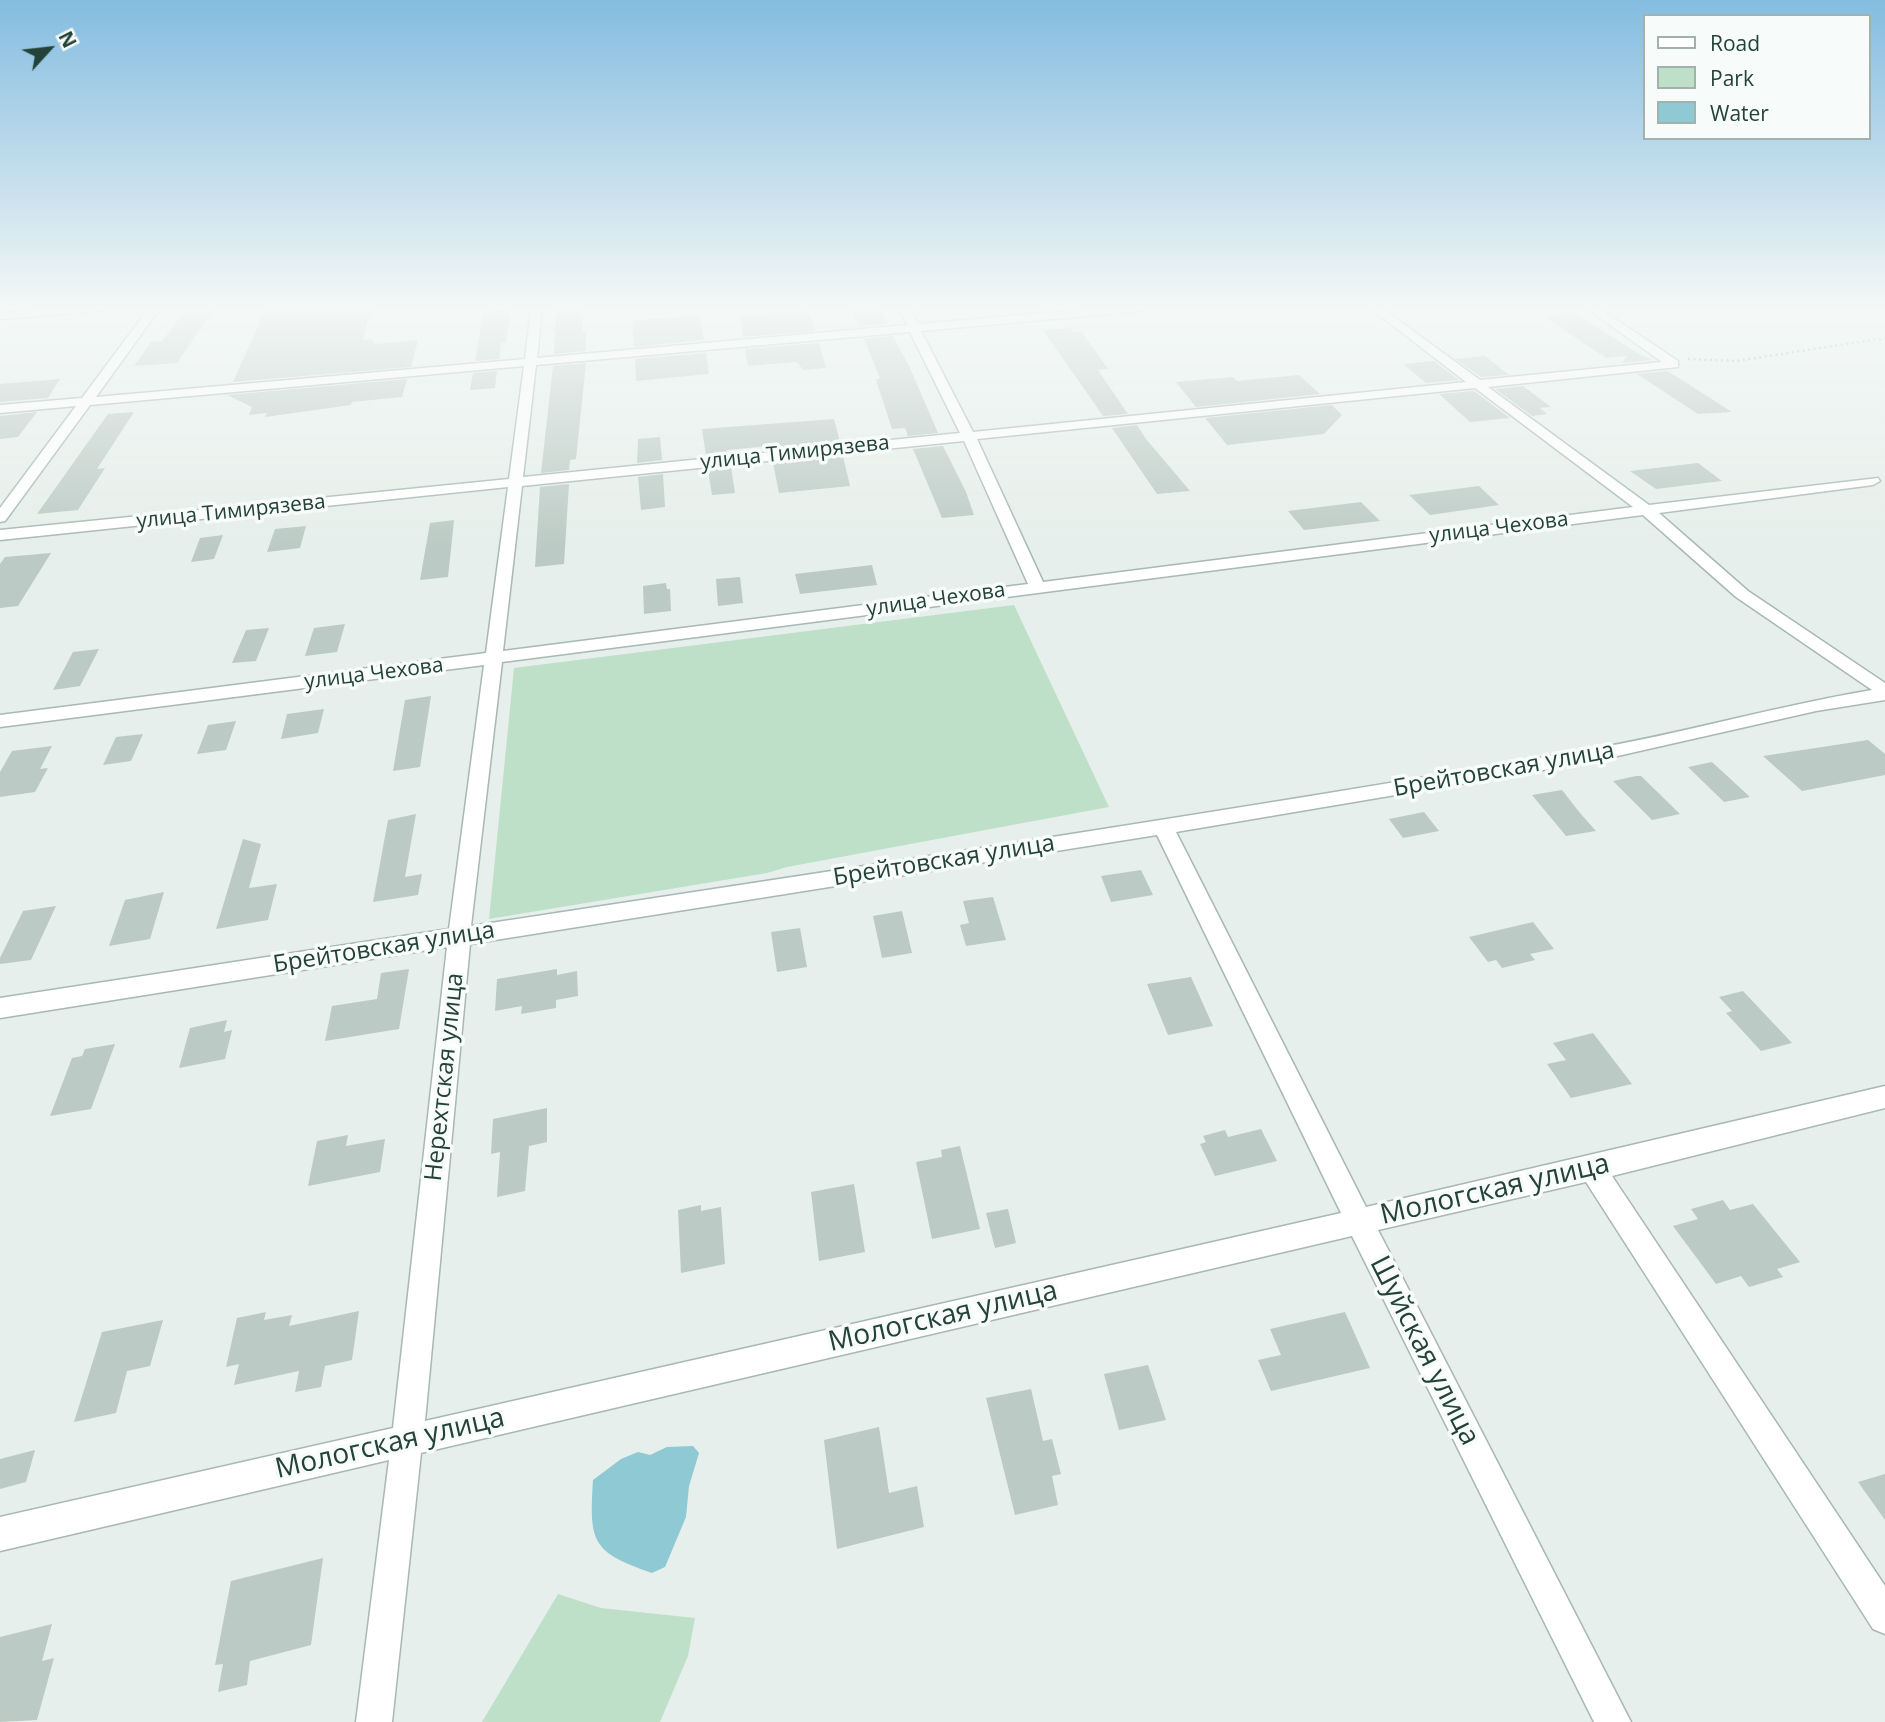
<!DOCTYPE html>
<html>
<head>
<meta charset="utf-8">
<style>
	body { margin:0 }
	#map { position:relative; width:1885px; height:1722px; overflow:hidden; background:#e6efeb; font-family:"Open Sans",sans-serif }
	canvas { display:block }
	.legend { position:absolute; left:1643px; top:14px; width:228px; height:126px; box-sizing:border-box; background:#f7fbf9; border:2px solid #a3b1ad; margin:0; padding:9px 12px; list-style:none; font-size:21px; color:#24423a }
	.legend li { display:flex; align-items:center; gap:14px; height:35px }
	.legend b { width:35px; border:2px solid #a3b1ad }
	.north { position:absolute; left:14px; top:14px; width:70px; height:70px; -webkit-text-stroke:5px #f7fbf9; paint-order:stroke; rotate:63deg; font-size:19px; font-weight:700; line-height:28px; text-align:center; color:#24423a }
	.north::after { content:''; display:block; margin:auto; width:24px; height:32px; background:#24423a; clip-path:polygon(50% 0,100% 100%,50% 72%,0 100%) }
</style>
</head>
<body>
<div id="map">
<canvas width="1885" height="1722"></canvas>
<ul class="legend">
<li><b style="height:9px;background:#fff"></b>Road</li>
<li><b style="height:19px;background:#bfe0c8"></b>Park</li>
<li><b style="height:19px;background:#8ec9d4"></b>Water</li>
</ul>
<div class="north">N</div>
</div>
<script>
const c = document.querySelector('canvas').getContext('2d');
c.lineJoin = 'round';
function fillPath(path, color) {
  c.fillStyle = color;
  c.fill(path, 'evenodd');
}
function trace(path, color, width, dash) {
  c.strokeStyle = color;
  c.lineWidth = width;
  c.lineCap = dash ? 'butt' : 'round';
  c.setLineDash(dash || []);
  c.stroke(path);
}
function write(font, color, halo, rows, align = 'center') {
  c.font = font + ' "Open Sans",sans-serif';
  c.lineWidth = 7;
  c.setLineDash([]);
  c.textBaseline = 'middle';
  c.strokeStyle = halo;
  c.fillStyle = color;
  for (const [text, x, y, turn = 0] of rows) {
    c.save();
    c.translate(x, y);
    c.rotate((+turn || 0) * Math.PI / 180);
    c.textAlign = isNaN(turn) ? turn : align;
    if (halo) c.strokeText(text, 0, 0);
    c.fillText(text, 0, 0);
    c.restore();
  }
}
const green = new Path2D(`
	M1014 605 1109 807 787 867 767 873 489 919 514 668Z
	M558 1594 601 1608 695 1618 688 1656 660 1722H482Z`);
const water = new Path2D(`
	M693 1446 699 1453 689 1486 686 1517 665 1567 652 1573C592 1552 589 1543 593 1480L621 1459 638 1452 650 1455 667 1447Z`);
const building = new Path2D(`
	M266 308H371L363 340 371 339 375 344 418 340 411 367 233 382Z
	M556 308H584L582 332 586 331V351L554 354Z
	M851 308H881L888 324 859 327Z
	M511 309 506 343H501L499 359 475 361 483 313Z
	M213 311 177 363 134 366 151 342 162 341 184 313Z
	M809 311 815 331 743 337 740 316Z
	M1575 313 1631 349 1651 360 1622 363 1627 356 1606 358 1543 316Z
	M700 315 704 340 634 347 632 322 636 320Z
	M1070 328 1073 332H1082L1108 369 1098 370 1128 414 1103 416 1043 330Z
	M893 336 910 368 938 433 908 436 905 428 892 429 876 380 880 378 864 339Z
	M819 343 826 368 803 370 797 362 748 366 745 349Z
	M706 353 709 374 636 381 635 359Z
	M1485 356 1509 375 1481 377 1455 359Z
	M1434 361 1459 380 1426 383 1403 364Z
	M586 363 576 459 570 460 569 470 541 473 553 366Z
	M497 371 495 388 470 390 473 373Z
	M1667 371 1682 380 1732 412 1698 414 1637 374Z
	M1299 375 1320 394 1196 407 1176 382 1233 377 1237 381Z
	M60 379 48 398 0 402V384Z
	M407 379 402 397 352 402 351 405 265 417 267 413 249 415 252 407 227 395Z
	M1523 386 1551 407 1540 408 1547 414 1532 416 1495 389Z
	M1474 391 1510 418 1470 422 1439 394Z
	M1332 405 1342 415 1324 434 1227 445 1205 418Z
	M37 412 18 437 0 439V416Z
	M134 412 97 469 105 468 78 510 37 514 108 414Z
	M834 419 840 442 770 450 769 446 727 450 728 454 706 456 702 429Z
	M1137 425 1146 439 1190 491 1157 494 1112 428Z
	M660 437 662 460 637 463 638 439Z
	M943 446 966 492 974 515 942 518 913 449Z
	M843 456 850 486 779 493 773 463Z
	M1698 463 1722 481 1656 489 1630 471Z
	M731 467 735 493 712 495 708 470Z
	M663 474 665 507 641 510 638 477Z
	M569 484 564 564 535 567 540 487Z
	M1479 486 1499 505 1430 515 1409 495Z
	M1361 502 1380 521 1304 530 1288 511Z
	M454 520 448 577 420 580 430 523Z
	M306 526 300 548 267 552 275 529Z
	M223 535 214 559 191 562 200 538Z
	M51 553 18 606 0 608V564L5 557Z
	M872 565 877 585 800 594 795 574Z
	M740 577 743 603 718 606 716 579Z
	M666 583 667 589H670L671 611 644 614 643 586Z
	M345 624 337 652 305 656 314 628Z
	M269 628 256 661 232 663 246 630Z
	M99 649 80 686 53 690 73 652Z
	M431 696 420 767 393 771 405 700Z
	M324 709 318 733 281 739 287 714Z
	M236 721 226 750 197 754 208 725Z
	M143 734 131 761 103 765 116 737Z
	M1868 740 1885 754V775L1802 791 1763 756Z
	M52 746 40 769 48 768 35 792 0 797V772L12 751Z
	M1712 762 1750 797 1724 802 1688 767Z
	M1636 776H1641L1680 814 1652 820 1613 781Z
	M1562 790 1580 813 1596 831 1566 836 1532 795Z
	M1424 812 1439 831 1403 838 1389 819Z
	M416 814 405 877 422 874 418 895 373 902 388 820Z
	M243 839 261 844 249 888 277 884 268 920 216 929Z
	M1141 870 1153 895 1111 902 1101 876Z
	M164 892 150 939 109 946 125 900Z
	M993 897 1006 940 966 946 960 925 969 923 963 901Z
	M56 906 31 960 0 964V958L23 911Z
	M902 911 912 953 882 958 873 916Z
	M1533 922 1554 949 1530 954 1535 960 1502 968 1496 960 1488 962 1469 937Z
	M800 928 807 967 777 972 771 932Z
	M409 969 399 1029 325 1041 332 1006 377 999 381 973Z
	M557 969V975L577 971 578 996 556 1000V1008L521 1014 522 1006 495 1011 497 979Z
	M1191 977 1213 1026 1168 1035 1147 984Z
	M1743 991 1792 1043 1761 1051 1726 1013 1732 1011 1719 997Z
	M227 1020 224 1032 232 1030 225 1059 179 1068 190 1028Z
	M1593 1033 1632 1084 1571 1098 1547 1064 1566 1060 1553 1043Z
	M115 1044 91 1109 50 1116 72 1058 82 1056 85 1049Z
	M547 1108V1142L529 1146 525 1191 497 1197 500 1152 491 1154 493 1119Z
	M1261 1129 1277 1161 1215 1176 1200 1144 1206 1142 1203 1136 1225 1130 1228 1137Z
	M348 1135 346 1146 385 1139 380 1172 308 1186 317 1141Z
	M960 1146 980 1229 932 1239 916 1162 942 1157 941 1150Z
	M854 1184 865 1252 819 1261 811 1192Z
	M1723 1200 1730 1210 1753 1204 1800 1262 1777 1269 1783 1277 1749 1287 1741 1276 1716 1284 1673 1226 1698 1219 1691 1209Z
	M701 1205V1211L721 1207 725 1264 681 1273 678 1210Z
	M1008 1209 1016 1243 995 1248 986 1213Z
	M359 1311 352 1360 325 1366 321 1387 295 1392 299 1371 234 1385 239 1364 226 1367 237 1318 266 1312 264 1320 292 1315 289 1326Z
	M1345 1312 1370 1368 1271 1391 1258 1360 1281 1355 1270 1329Z
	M163 1320 150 1366 127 1371 116 1413 74 1422 102 1332Z
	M1148 1365 1166 1420 1119 1430 1104 1374Z
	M1031 1389 1043 1441 1052 1439 1061 1474 1052 1476 1058 1505 1015 1515 986 1398Z
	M879 1427 889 1493 917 1486 924 1527 837 1549 824 1440Z
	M35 1450 26 1482 0 1489V1459Z
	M1885 1474V1520L1858 1482Z
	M323 1558 311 1645 250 1661 247 1685 218 1692 223 1664 215 1665 231 1581Z
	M52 1624 42 1661 54 1658 37 1720 0 1722V1637Z`);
const path = new Path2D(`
	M1688 359 1736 361 1885 338`);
const minor = new Path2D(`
	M56 308H105L100 311 0 319V313Z
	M149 308H160L96 397 525 359 531 308H542L537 358 907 325 899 308H910L918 324 1102 308H1147L1142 311 921 331 973 432 1466 382 1370 308H1382L1480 380 1662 362 1586 308H1599L1678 361V367L1488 387 1649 505 1878 478 1880 481 1873 485 1659 513 1748 591 1885 683V700L1816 711 1591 762 1176 832 1366 1207 1885 1086V1108L1612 1176 1885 1586V1634L1873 1629 1586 1182 1378 1230 1631 1722H1594L1352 1236 421 1453 392 1722H356L389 1460 0 1551V1517L393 1428 447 947 0 1018V998L449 929 484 665 0 727V715L486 653 508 487 0 540V530L509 479 524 366 90 405 5 521 0 522V508L76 406 0 413V405L82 398ZM910 332 960 433 523 477 536 365ZM1475 388 1633 507 1043 582 977 439ZM964 441 1028 584 503 651 522 486ZM1643 515 1736 597 1872 690C1775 706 1682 734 1586 750 1215 814 843 869 471 926L502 662ZM1157 835 1341 1213 425 1421 470 944Z`);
const farStreetnames = [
	["улица Тимирязева",795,453,-6],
	["улица Тимирязева",231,512,-6],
	["улица Чехова",1499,528,-7],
	["улица Чехова",936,600,-8],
	["улица Чехова",374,674,-7]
];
const streetNames = [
	["Брейтовская улица",1504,770,-10],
	["Брейтовская улица",944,861,-9],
	["Брейтовская улица",384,948,-9],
	["Нерехтская улица",445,1077,-84]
];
const nearStreetnames = [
	["Мологская улица",1495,1190,-13],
	["Мологская улица",943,1317,-13],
	["Шуйская улица",1424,1351,63],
	["Мологская улица",390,1444,-13]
];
fillPath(green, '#bfe0c8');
fillPath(water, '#8ec9d4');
fillPath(building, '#bbcac4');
trace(minor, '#a8b8b2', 3);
trace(path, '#86b3a5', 2.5, [2, 3.5]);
fillPath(minor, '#fff');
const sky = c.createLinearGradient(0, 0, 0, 549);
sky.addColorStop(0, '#84bce0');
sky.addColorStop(0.56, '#f4f8f6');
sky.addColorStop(1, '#f4f8f600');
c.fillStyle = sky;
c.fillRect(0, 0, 1885, 549);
write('21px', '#24423a', '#f7fbf9', farStreetnames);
write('24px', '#24423a', '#f7fbf9', streetNames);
write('28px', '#24423a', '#f7fbf9', nearStreetnames);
</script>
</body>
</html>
